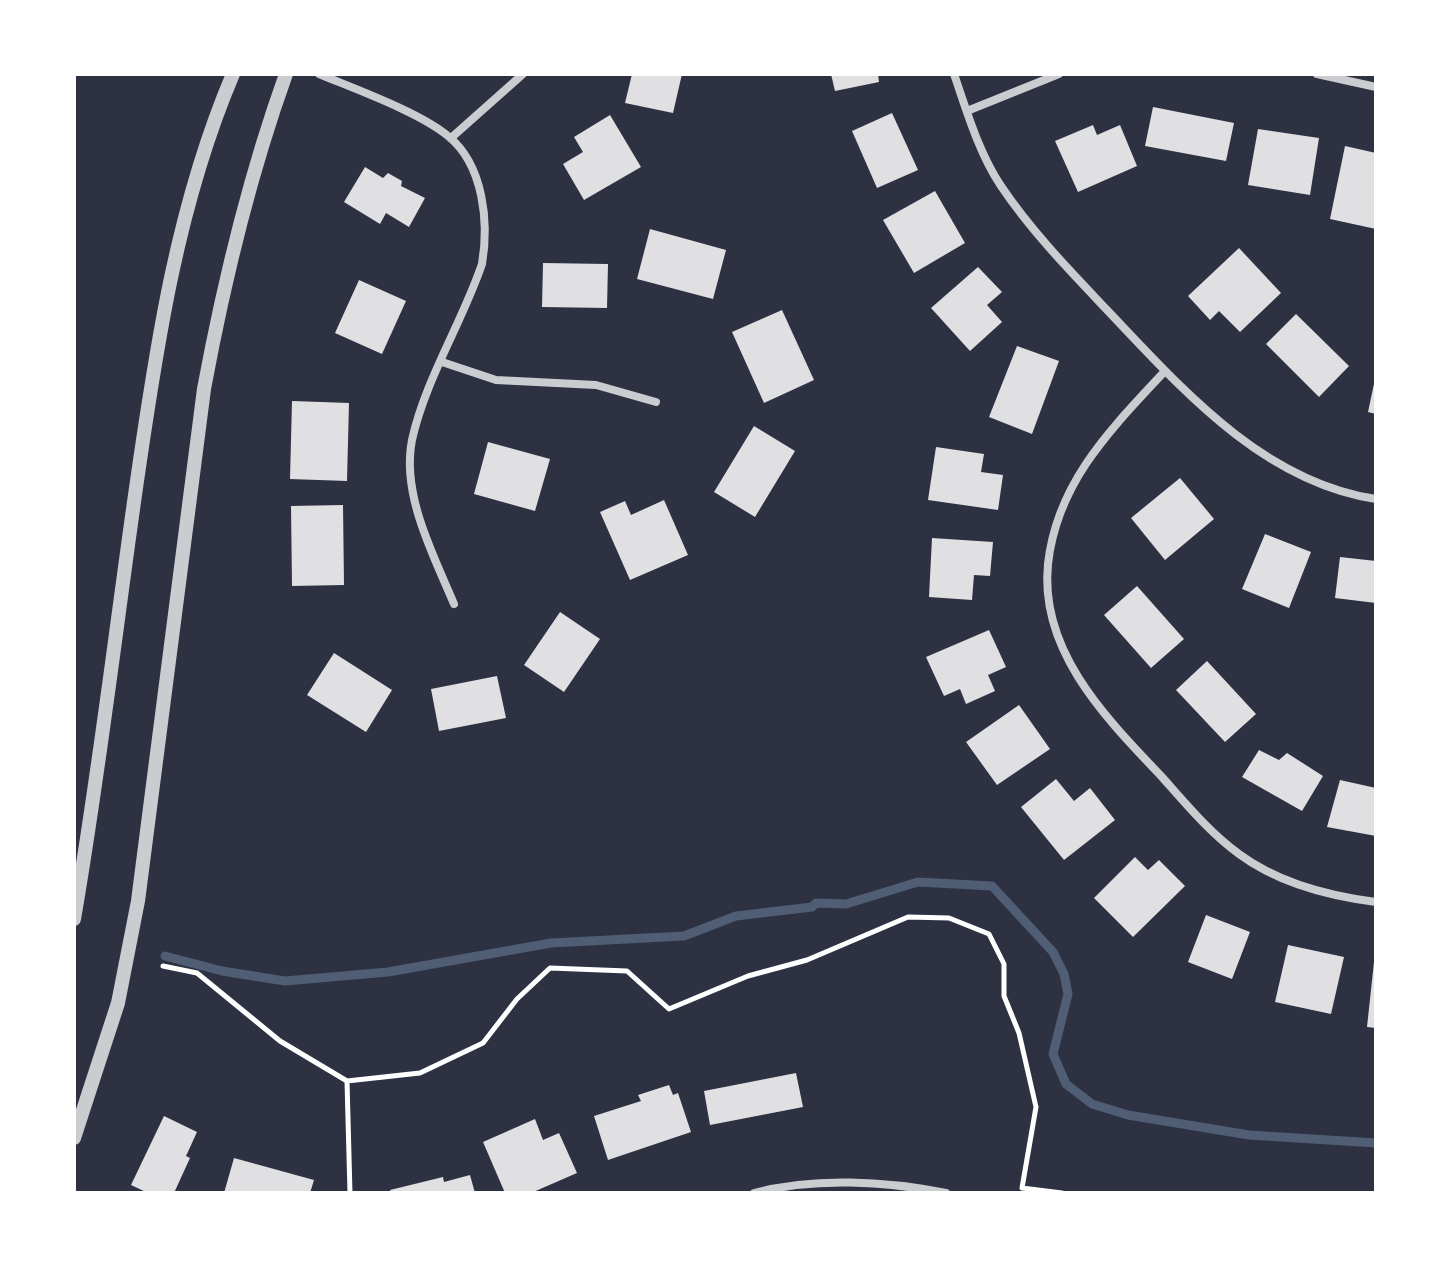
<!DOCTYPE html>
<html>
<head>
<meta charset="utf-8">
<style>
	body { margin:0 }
	#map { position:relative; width:1450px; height:1267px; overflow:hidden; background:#2d3142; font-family:Overpass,sans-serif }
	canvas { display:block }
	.frame { position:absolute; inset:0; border:76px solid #fff; pointer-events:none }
</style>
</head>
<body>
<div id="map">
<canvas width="1450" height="1267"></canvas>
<div class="frame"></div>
</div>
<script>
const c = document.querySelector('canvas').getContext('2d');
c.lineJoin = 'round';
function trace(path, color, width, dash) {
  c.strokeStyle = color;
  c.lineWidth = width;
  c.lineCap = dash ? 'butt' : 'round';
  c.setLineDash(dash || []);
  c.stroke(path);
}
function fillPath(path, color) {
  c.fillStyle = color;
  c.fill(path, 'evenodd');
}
const stream = new Path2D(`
	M165 956 222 971 285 981 388 972 551 943 684 936 736 916 812 907 816 903 846 904 918 882 992 886 1053 952 1064 974 1068 994 1053 1054 1066 1084 1092 1104 1128 1115 1249 1135 1376 1143`);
const building = new Path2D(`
	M632 74H682L673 113 625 103Z
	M831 74H878L879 82 835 91Z
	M1153 107 1234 123 1226 161 1145 146Z
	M892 113 918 170 877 188 852 131Z
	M610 115 641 167 584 200 563 164 583 152 574 137Z
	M1093 125 1097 135 1120 125 1137 166 1078 192 1055 141Z
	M1258 129 1319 138 1310 195 1248 185Z
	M1345 146 1376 153V229L1330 219Z
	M365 167 383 178 388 173 402 181 401 186 425 198 409 227 386 213 380 224 344 202Z
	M935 191 965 243 914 273 883 220Z
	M650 229 726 250 713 299 637 279Z
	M1239 248 1281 293 1240 332 1219 311 1210 320 1188 296Z
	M543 263 608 264 607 308 542 307Z
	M978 267 1002 292 987 305 1002 322 970 351 931 308Z
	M359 280 406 301 382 354 335 333Z
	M782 310 814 380 764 403 732 332Z
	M1296 314 1349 366 1319 397 1266 344Z
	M1017 346 1059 361 1032 434 989 417Z
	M1375 379H1376V414L1368 412Z
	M292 401 349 403 347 481 290 479Z
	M754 426 795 451 755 517 714 492Z
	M488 442 550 459 535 511 474 494Z
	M936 447 984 454 981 472 1003 475 998 510 928 500Z
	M1180 478 1214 519 1165 560 1131 518Z
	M664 500 688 555 630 580 600 512 625 501 631 515Z
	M343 505 344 585 292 586 291 506Z
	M1265 534 1311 552 1289 608 1242 589Z
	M932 538 993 542 990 576 974 575 972 600 929 597Z
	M1340 557 1376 561V603L1335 598Z
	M1137 586 1184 639 1151 668 1104 615Z
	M560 612 600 639 564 692 524 665Z
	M989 630 1006 667 988 675 995 691 966 704 960 689 944 696 926 657Z
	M334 653 392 690 366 732 307 695Z
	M1207 661 1256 714 1225 742 1176 690Z
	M497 676 506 718 439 731 431 689Z
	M1019 705 1050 749 997 785 966 742Z
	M1259 750 1279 760 1287 753 1323 776 1302 811 1242 777Z
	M1056 779 1074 801 1090 788 1115 820 1064 860 1021 807Z
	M1340 780 1376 788V836L1327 827Z
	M1135 857 1148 870 1159 860 1185 886 1133 937 1094 898Z
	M1206 915 1250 932 1232 979 1188 962Z
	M1288 945 1344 957 1331 1014 1275 1002Z
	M1374 962H1376V1028L1367 1027Z
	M796 1073 803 1107 710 1125 704 1091Z
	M669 1085 673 1095 678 1093 691 1132 608 1160 594 1116 641 1101 638 1095Z
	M164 1116 197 1132 186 1156 190 1158 174 1193H148L131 1185Z
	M535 1119 543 1140 559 1133 577 1173 531 1193H505L483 1142Z
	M234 1158 314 1180 310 1193H224Z
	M470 1175 475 1193H391L390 1190 443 1177 444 1182Z`);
const path = new Path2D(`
	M163 966 197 973 280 1041 347 1081 420 1073 483 1043 517 999 550 968 627 971 669 1009 748 976 807 960 908 917 949 918 989 934 1004 964V996L1019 1033 1036 1107 1022 1188 1062 1193
	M347 1081 350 1193`);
const minor = new Path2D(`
	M319 74C355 89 419 112 448 136 484 165 489 223 482 264 462 323 425 380 412 440 401 495 434 556 454 604
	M954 74C967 112 979 153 1001 186 1032 232 1070 271 1108 311 1182 389 1263 482 1376 499
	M1317 74 1376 87
	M967 111 1059 74
	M451 138 523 74
	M442 362 496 380 596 385 656 402
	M1165 371C1111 429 1057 482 1048 564 1039 652 1108 720 1162 777 1186 804 1210 833 1239 854 1278 883 1329 896 1376 902
	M754 1193C814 1177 886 1181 946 1193`);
const tertiary = new Path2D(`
	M74 919C99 774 116 627 137 481 157 342 178 203 233 74
	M74 1138 118 1003 138 901 204 389C224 281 249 177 286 74`);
trace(stream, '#4f5d75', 9);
fillPath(building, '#e0e0e3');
trace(path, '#fff', 5);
trace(minor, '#caccd0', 8);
trace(tertiary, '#caccd0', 14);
</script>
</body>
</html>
